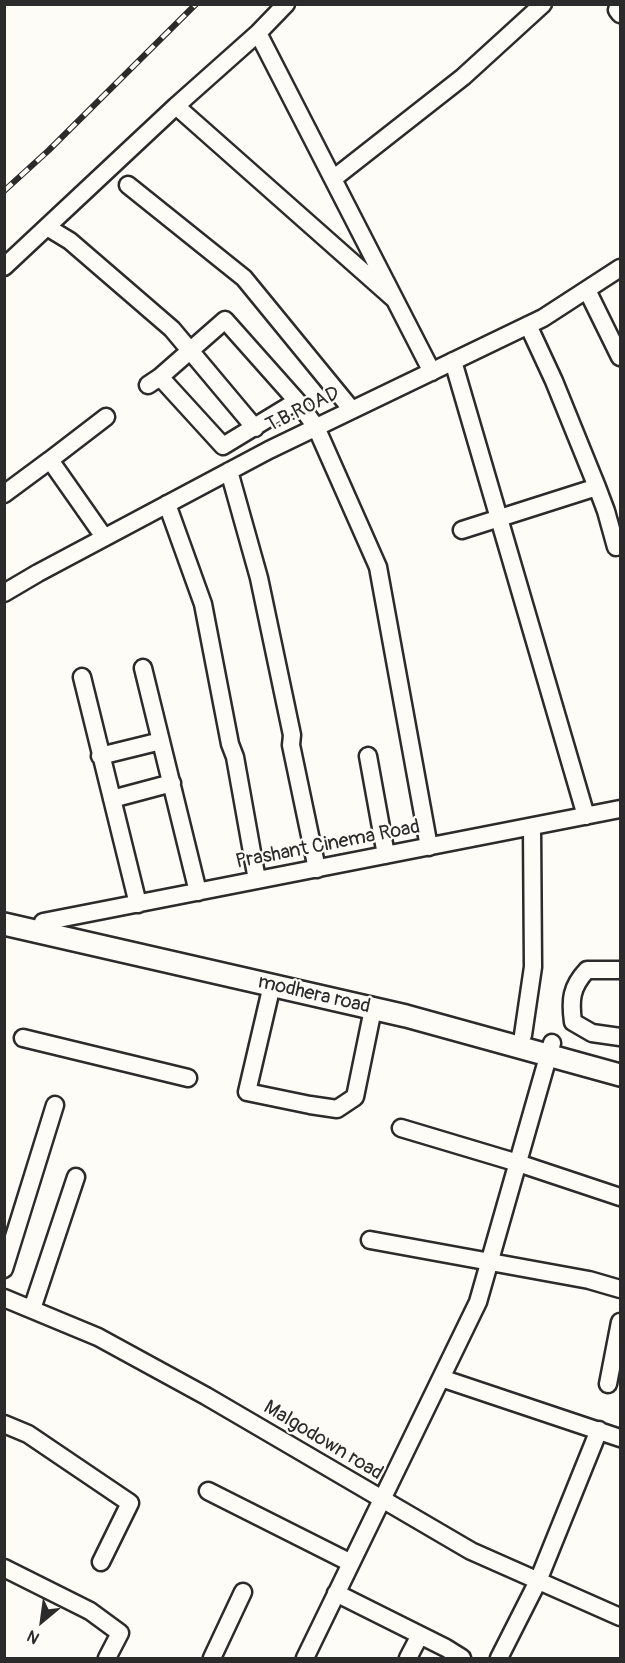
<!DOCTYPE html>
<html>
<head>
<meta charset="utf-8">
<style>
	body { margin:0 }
	#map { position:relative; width:625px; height:1663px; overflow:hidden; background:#fdfcf7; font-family:Pangolin,sans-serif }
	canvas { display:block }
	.frame { position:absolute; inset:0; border:6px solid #2b2b2b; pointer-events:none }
	.north { position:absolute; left:12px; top:1591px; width:60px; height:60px; -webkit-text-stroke:4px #fdfcf7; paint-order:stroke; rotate:209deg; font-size:16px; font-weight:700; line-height:24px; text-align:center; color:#2b2b2b }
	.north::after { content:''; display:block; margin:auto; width:21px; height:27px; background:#2b2b2b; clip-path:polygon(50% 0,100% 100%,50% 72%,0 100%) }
</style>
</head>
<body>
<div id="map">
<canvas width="625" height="1663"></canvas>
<div class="frame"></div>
<div class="north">N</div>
</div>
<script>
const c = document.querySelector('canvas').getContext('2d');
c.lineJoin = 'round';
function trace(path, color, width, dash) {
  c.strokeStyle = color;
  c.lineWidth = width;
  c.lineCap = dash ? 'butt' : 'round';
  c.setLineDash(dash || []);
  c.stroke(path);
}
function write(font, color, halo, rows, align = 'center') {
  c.font = font + ' Pangolin,sans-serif';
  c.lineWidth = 4.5;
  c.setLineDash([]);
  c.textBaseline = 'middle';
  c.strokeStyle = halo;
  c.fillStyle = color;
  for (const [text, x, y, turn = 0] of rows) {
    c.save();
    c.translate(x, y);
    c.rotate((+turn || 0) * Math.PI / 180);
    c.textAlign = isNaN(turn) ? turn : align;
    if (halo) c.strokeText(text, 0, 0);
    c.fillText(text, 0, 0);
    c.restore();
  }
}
const minor = new Path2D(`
	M617 10 620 14
	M258 33 432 372
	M176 106 258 33 286 4
	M333 179 463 77 543 4
	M128 185 244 278 352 410
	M47 227 70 241 172 329 255 428
	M4 267 176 106 394 299
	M587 290 620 357
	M453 361 586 816
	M148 385 160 377 223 446 297 401 225 320 160 377
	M297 401 316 427 378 567 429 847
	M50 460 106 417
	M229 471 259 578 292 735 291 745 317 869
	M597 487 606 511 616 547
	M4 494 50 460 104 537
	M167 504 203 604 230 744 235 757 257 880
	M462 530 597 487 554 381 528 325
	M4 593 38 573 269 450 543 318 620 268
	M143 668 198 892
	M82 677 138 904
	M100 756 161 741
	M368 756 386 855
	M112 799 172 783
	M43 922 620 809
	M620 970H587C571 987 570 1000 573 1022L592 1033 620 1037
	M272 985 247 1092 310 1105 337 1109 355 1097 373 1009
	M523 1035 533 967 532 827
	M23 1038 188 1078
	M401 1128 518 1163 620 1197
	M370 1240 589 1280 620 1289
	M4 1269 55 1105
	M4 1298 98 1337 206 1396 471 1551 620 1617
	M32 1309 76 1177
	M441 1378 620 1438
	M608 1384 620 1322
	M4 1424 28 1434 130 1503 101 1562
	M208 1491 351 1563
	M4 1568 90 1611 120 1633 107 1658
	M336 1593 446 1648 462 1658
	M212 1658 243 1592
	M305 1658 478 1302 552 1043
	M408 1658 420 1635
	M499 1658 538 1581 599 1430`);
const major = new Path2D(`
	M4 924 406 1016 620 1075`);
const rail = new Path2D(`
	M4 191 49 150 196 4`);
const streetNames = [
	["T.B.ROAD",303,410,-26],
	["Prashant Cinema Road",328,845,-11],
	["modhera road",314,995,13],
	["Malgodown road",323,1441,31]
];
trace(minor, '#2b2b2b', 21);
trace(major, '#2b2b2b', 26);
trace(minor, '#fdfcf7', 16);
trace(major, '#fdfcf7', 21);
trace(rail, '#2b2b2b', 6);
trace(rail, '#fdfcf7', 4, [11]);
write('20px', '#2b2b2b', '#fdfcf7', streetNames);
</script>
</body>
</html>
